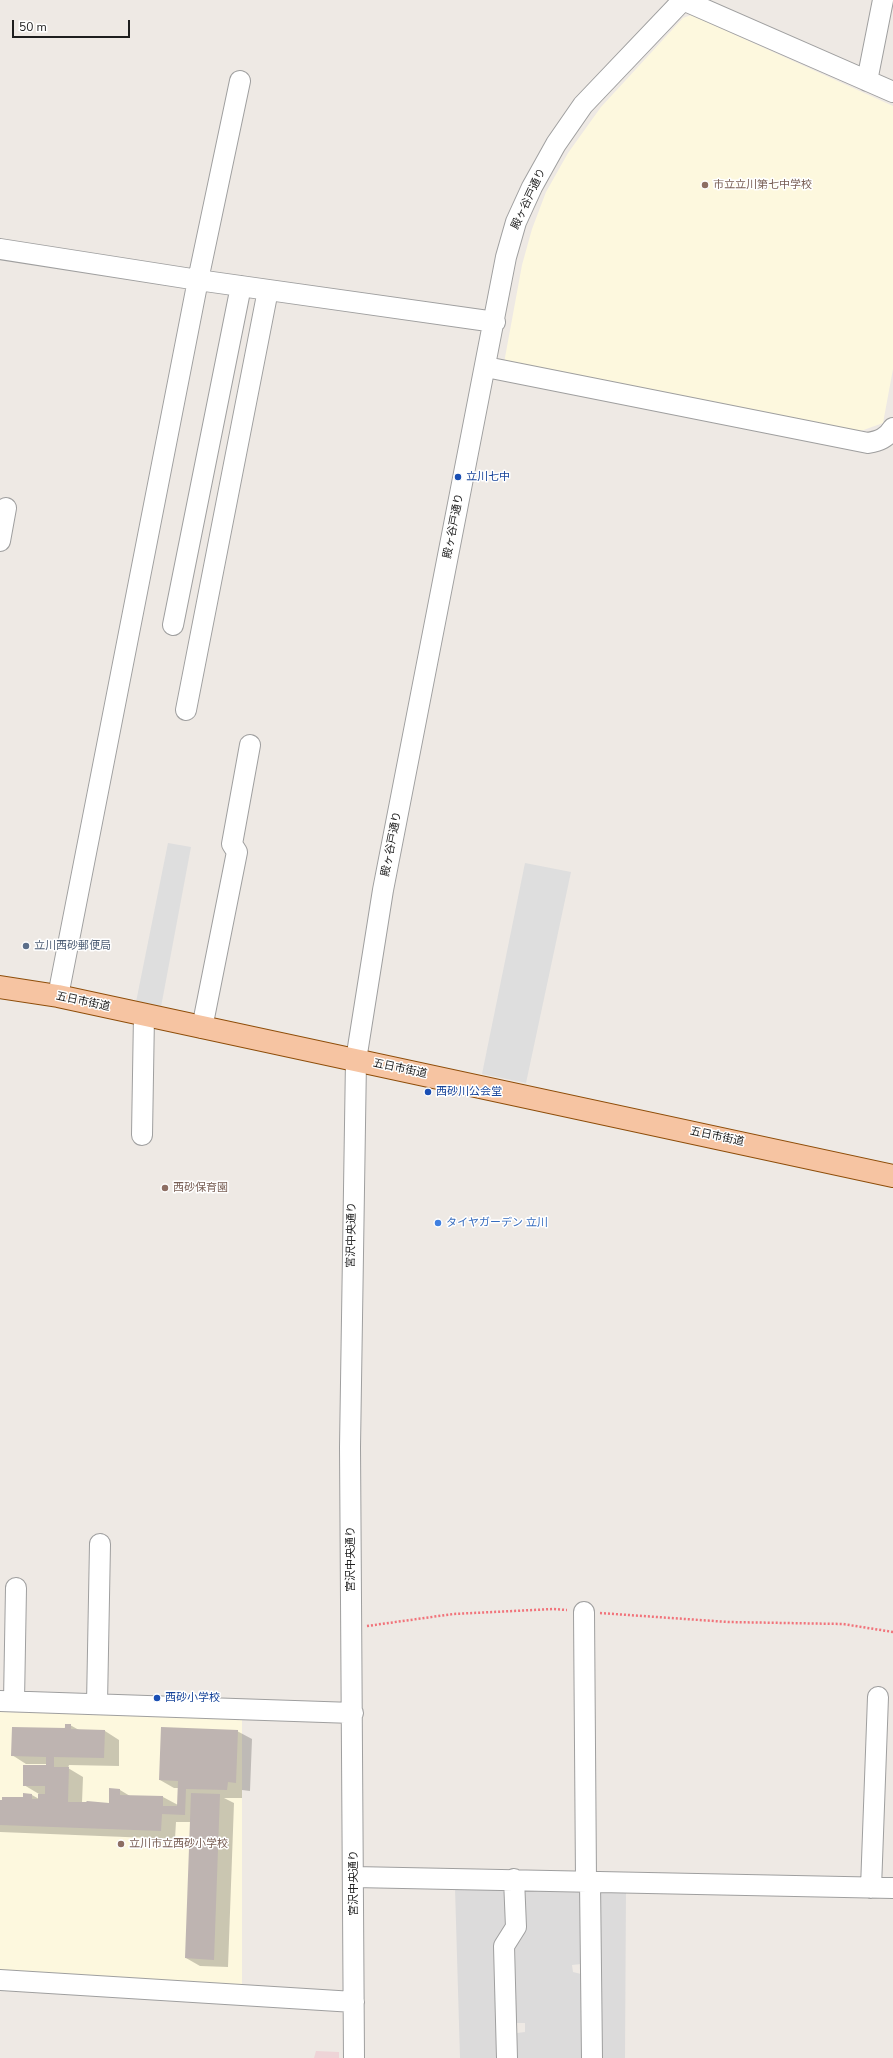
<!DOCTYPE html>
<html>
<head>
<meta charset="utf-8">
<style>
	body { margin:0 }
	#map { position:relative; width:893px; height:2058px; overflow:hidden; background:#eee9e4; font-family:"Nunito Sans",sans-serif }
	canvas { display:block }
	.scale { position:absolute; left:12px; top:20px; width:118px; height:18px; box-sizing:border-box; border:2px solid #1e1e1e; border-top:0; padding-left:5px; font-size:12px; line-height:14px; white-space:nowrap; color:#1e1e1e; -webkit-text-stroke:3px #fff; paint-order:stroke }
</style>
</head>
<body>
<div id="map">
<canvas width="893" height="2058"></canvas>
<div class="scale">50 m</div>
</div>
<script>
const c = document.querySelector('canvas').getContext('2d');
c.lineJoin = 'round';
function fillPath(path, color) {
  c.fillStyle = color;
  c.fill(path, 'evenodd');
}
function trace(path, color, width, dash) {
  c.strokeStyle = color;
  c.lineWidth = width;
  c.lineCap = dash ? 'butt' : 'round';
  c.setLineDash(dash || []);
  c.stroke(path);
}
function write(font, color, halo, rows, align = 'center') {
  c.font = font + ' "Nunito Sans","Noto Sans JP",sans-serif';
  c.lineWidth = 3;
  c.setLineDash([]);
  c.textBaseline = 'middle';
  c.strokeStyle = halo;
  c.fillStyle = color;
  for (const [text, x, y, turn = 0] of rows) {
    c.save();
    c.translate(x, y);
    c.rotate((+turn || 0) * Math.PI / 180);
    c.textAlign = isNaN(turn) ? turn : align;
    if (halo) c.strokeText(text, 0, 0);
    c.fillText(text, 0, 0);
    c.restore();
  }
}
const residential = new Path2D(`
	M455 1888 506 1889 510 1925 503 2058H460Z
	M595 1890H626L625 2058H596Z
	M523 1891H583L581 1964 572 1965 573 1972 581 1974 585 1979 587 2058H514L513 2040 517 2033 525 2032V2023H516L512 2018 510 1945Z`);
const commercial = new Path2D(`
	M316 2051 339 2052V2058H314Z`);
const education = new Path2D(`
	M691 15 893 106V369L883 423 858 432 504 363 522 265 532 229 546 192 568 153 601 107 683 18Z
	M0 1712 242 1718V1986L0 1971Z`);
const parking = new Path2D(`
	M168 843 191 847 161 1007 136 1002Z
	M525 863 571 872 526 1083 482 1074Z`);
const shadow = new Path2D(`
	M70 1725 79 1730 105 1731 119 1740V1766L69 1765 68 1768 83 1777 82 1803 110 1804 120 1790 130 1796 163 1797 178 1805V1788H174L160 1780 237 1731 252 1739 250 1791 242 1790V1798H224L234 1803 228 1967 200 1966 186 1958 191 1822H176L175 1839 0 1832V1801L24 1798V1794L32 1795 39 1799V1794L24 1785 50 1766V1764H26L12 1755Z`);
const building = new Path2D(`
	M65 1724H71V1729L105 1730 104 1758 54 1757V1767H69L68 1802H86L87 1801 109 1803V1788L120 1789V1795L163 1796V1806H177L178 1781 159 1780 161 1727 238 1730 236 1783 228 1782 227 1790 186 1789 185 1815 162 1814 161 1831 0 1825V1800H2V1797H23V1793L32 1794V1799H38V1794H45V1786H23V1765H46V1757L11 1756 12 1727 65 1728Z
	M191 1793 220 1794 214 1960 185 1958Z`);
const path = new Path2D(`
	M600 1613 728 1622 843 1624 893 1632
	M367 1626 453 1614 553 1609 567 1610`);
const minor = new Path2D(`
	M683 0 893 92
	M867 81 883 0
	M0 249 198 280 495 322
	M486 367 868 443C879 441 887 438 893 428
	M0 541 6 508
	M173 625 241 286
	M186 710 268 290
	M58 996 198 280 240 81
	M202 1028 237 852 232 844 250 745
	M142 1135 144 1015
	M584 1612 586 1881
	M0 1701 353 1713
	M14 1701 16 1588
	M97 1704 100 1544
	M354 1877 893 1888
	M590 1882 592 2058
	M871 1888 878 1697
	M0 1980 354 2002
	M354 2058 350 1447 356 1060 383 890 506 257 516 222 532 187 556 144 583 105 683 0
	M507 2058 504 1946 516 1927 514 1879`);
const major = new Path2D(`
	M0 987 58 996 893 1176`);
const markers = [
	[705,185,4,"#8d6e63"],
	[458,477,4,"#1a4fb4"],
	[26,946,4,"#5c6f8a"],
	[428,1092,4,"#1a4fb4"],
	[165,1188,4,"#8d6e63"],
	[438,1223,4,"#3f7fe0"],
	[157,1698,4,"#1a4fb4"],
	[121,1844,4,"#8d6e63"]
];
const educationNames = [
	["市立立川第七中学校",713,185],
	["西砂保育園",173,1188],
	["立川市立西砂小学校",129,1844]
];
const streetNames = [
	["殿ヶ谷戸通り",529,199,-65],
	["殿ヶ谷戸通り",454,526,-79],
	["殿ヶ谷戸通り",392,844,-79],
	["五日市街道",83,1002,12],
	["五日市街道",400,1069,12],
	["五日市街道",717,1137,12],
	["宮沢中央通り",352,1235,-89],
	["宮沢中央通り",351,1559,-90],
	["宮沢中央通り",354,1883,-90]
];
const transitNames = [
	["立川七中",466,477],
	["西砂川公会堂",436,1092],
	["西砂小学校",165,1698]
];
const serviceNames = [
	["立川西砂郵便局",34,946]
];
const shopNames = [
	["タイヤガーデン 立川",446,1223]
];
fillPath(residential, '#dcdbdb');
fillPath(commercial, '#eed4d7');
fillPath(education, '#fdf8de');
fillPath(parking, '#dedede');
fillPath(shadow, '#0003');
fillPath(building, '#beb4b1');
trace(minor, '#9f9f9f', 22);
trace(major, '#8e4d09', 24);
trace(path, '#f1737a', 2.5, [2, 2]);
trace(minor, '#fff', 20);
trace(major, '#f6c4a2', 22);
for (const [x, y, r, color] of markers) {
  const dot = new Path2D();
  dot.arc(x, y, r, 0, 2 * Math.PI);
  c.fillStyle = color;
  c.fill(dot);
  trace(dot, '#fff', 1.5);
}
write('11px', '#785e54', '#fff', educationNames, 'left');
write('11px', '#1e1e1e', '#fff', streetNames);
write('11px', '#164399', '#fff', transitNames, 'left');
write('11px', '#4e5e75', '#fff', serviceNames, 'left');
write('11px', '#366cbe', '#fff', shopNames, 'left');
</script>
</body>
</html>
